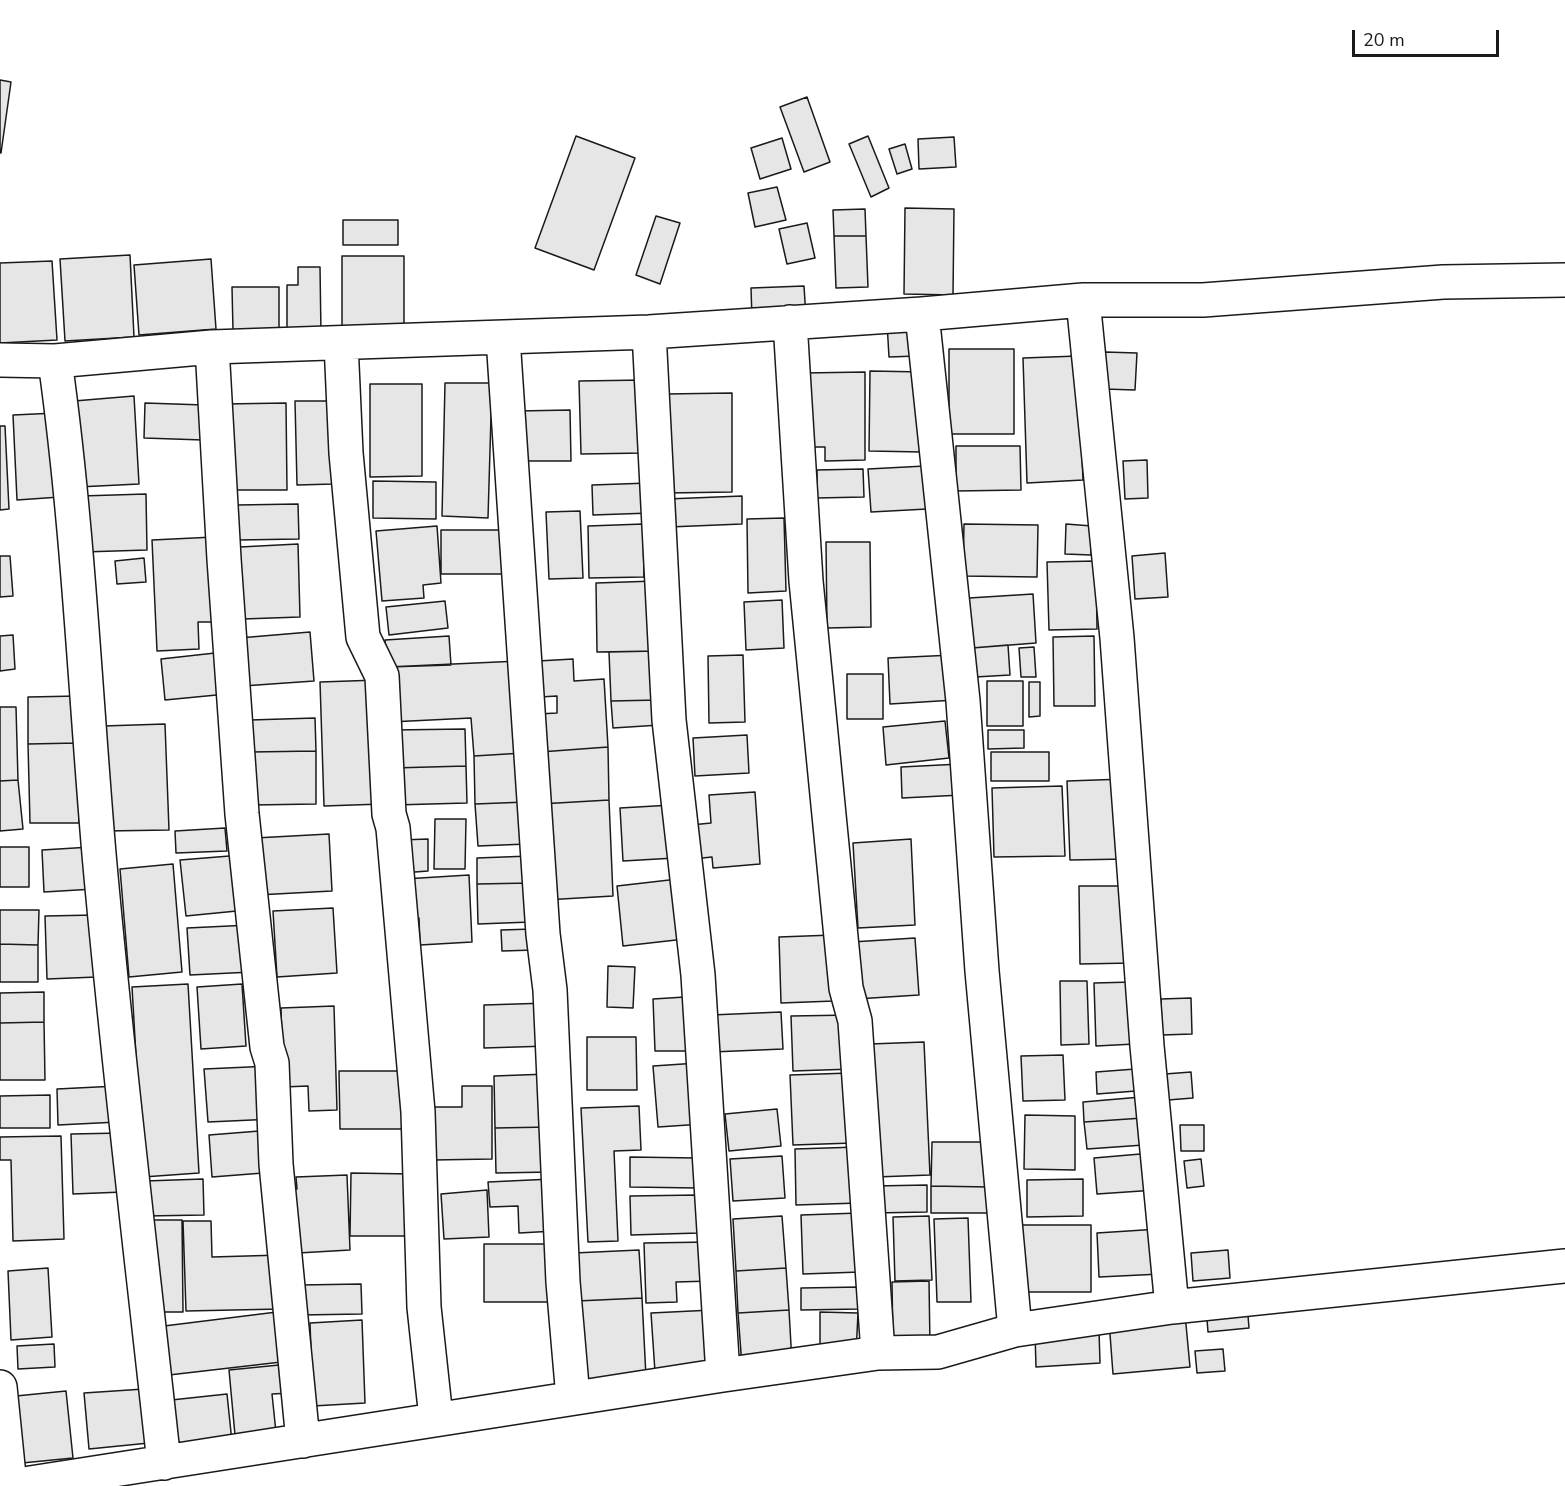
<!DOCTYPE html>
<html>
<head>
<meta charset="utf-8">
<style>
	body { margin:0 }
	#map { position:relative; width:1565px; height:1486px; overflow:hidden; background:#fff; font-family:"Nunito Sans",sans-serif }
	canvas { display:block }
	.scale { position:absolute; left:1352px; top:30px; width:147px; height:27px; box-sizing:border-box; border:3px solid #1a1a1a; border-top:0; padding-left:8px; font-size:18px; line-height:21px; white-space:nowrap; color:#1a1a1a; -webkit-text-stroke:4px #fff; paint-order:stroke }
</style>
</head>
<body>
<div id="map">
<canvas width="1565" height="1486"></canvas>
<div class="scale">20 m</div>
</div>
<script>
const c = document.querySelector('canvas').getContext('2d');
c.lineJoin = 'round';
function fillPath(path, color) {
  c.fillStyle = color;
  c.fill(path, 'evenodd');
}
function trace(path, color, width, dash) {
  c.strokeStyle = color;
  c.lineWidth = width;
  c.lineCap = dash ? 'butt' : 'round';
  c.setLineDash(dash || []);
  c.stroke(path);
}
const building = new Path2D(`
	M0 80 11 82 1 153H0Z
	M807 97 830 162 804 172 780 107Z
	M576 136 635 158 594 270 535 248Z
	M868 136 889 188 871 197 849 144Z
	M954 137 956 167 919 169 918 139Z
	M782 138 791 169 760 179 751 148Z
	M905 144 912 169 897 174 889 149Z
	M777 187 786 220 755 227 748 193Z
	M905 208 954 209 953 295 904 294Z
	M865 209 866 236H834L833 210Z
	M656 216 680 223 660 284 636 275Z
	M343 220H398V245H343Z
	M807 223 815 258 787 264 779 229Z
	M834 236H866L868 287 836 288Z
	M130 255 134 337 65 341 60 259Z
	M342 256H404V326H342Z
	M211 259 216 329 139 335 134 265Z
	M52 261 57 340 0 343V263Z
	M298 267H320L321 334H287V285H298Z
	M804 286 806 317 752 319 751 288Z
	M232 287H279V331H233Z
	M887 323H915L917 356 889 357Z
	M949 349H1014V434H949Z
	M1105 352 1137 353 1135 390 1104 389Z
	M1078 356 1083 480 1027 483 1023 358Z
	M870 371 924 372 922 452 869 451Z
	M865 372V460L825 461V447H804L803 373Z
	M644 380 645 453 581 454 579 381Z
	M445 383H492L488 518 442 516Z
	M370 384H422V476L370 477Z
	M732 393V492L667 493 666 394Z
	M134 396 139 484 78 487 74 401Z
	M295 401H333L334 484 297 485Z
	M145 403 204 405 203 440 144 438Z
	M286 403 287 490H225L224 404Z
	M570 410 571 461H519L518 411Z
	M56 413 60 497 17 500 13 415Z
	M0 426H5L9 509 0 510Z
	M956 446H1020L1021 490 956 491Z
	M1147 460 1148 498 1125 499 1123 461Z
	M925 466 927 509 871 512 868 469Z
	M863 469 864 497 817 498V470Z
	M373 481 436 482V519L373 518Z
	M649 483 651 513 593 515 592 485Z
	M146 494 147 550 83 552 81 496Z
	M742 496V524L669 527 667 499Z
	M298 504 299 539 238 540 237 505Z
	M580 511 583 578 549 579 546 512Z
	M784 518 786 591 748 593 747 519Z
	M643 524 644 577 589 578 588 526Z
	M964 524 1038 525 1037 577 963 576Z
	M1066 524 1092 526 1091 555 1065 554Z
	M437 526 441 583 423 585 424 598 382 601 376 531Z
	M441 530H506V574H441Z
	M214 537 217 622H198L199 649 157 651 152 540Z
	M826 542H870L871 627 827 628Z
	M298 544 300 617 243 619 240 547Z
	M1165 553 1168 597 1135 599 1132 556Z
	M0 556H10L13 596 0 597Z
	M144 558 146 582 117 584 115 561Z
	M1096 561 1097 629 1049 630 1047 562Z
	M655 581 657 651 597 652 596 583Z
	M1033 594 1036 643 972 648 969 598Z
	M782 600 784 648 746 650 744 602Z
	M445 601 448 628 389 635 386 607Z
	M310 632 314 681 243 686 239 638Z
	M13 635 15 669 0 671V636Z
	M449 636 451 665 388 667 385 640Z
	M1094 636 1095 706H1054L1053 637Z
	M1008 645 1010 675 975 677 972 648Z
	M1034 647 1036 677H1021L1019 648Z
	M657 651 659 700 611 701 609 652Z
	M224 652 227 694 165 700 161 659Z
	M743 655 745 722 709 723 708 656Z
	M953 655 955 700 890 704 888 658Z
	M573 659 574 681 604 679 608 747 540 752 538 714 557 713V696L540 697 538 661Z
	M519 661 523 753 474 756 471 718 390 722 388 667Z
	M847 674H883V719H847Z
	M378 680 382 804 324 806 320 682Z
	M987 681H1023V726H987Z
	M1029 682H1040V716L1029 717Z
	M78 696V743L28 744V697Z
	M659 700 660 725 613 728 611 701Z
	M0 707H16L18 780 0 781Z
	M315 718 316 751 251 752 250 720Z
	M945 721 949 758 886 765 883 727Z
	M165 724 169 830 106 831 103 726Z
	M465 729 466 766 393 768 392 730Z
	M988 730H1024V748L988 749Z
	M747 735 749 773 695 776 693 738Z
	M78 743 79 823H30L28 744Z
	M608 747 609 800 540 804V752Z
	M316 751V804L252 805 251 752Z
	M991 752H1049V781H991Z
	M523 753 526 802 475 804 474 756Z
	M960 764 962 795 902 798 901 767Z
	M466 766 467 803 394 805 393 768Z
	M1125 779 1127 859 1070 860 1067 781Z
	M18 780 23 829 0 831V781Z
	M1062 786 1065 856 994 857 992 788Z
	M755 792 760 864 713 868 712 857 693 859 691 825 711 823 709 795Z
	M609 800 613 896 545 900 540 804Z
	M526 802 527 844 478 846 475 804Z
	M672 805 675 858 623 861 620 808Z
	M435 819H466L465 869H434Z
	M225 828 227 851 176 853 175 831Z
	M329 834 332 891 257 895 255 838Z
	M428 839V871L402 873 401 840Z
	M911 839 915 925 858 928 853 843Z
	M0 847H29V887H0Z
	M91 847 94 889 44 892 42 850Z
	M242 855 247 910 186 916 180 860Z
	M530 856 531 883 477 884V858Z
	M173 864 182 972 129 977 120 869Z
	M469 875 472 942 420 945 419 918 406 919 404 879Z
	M678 879 685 939 623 946 617 886Z
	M531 883V922L478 924 477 884Z
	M1079 886H1131L1132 963 1080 964Z
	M333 908 337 973 277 977 273 911Z
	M0 910H39L38 945 0 944Z
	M96 915 97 977 47 979 45 916Z
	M250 925 252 972 190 975 187 928Z
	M533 929 534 950 502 951 501 930Z
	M833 935 834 1001 781 1003 779 937Z
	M915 938 919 995 856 999 852 942Z
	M0 944 38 945V982H0Z
	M608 966 635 967 633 1008 607 1007Z
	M1060 981H1087L1089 1044 1061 1045Z
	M1133 982 1135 1044 1096 1046 1094 983Z
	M188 984 199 1173 143 1177 132 987Z
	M242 984 246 1046 201 1049 197 987Z
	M44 992V1022L0 1023V993Z
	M685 997 686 1051H655L653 999Z
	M1191 998 1192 1034 1162 1035 1161 999Z
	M548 1003 549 1046 484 1048V1005Z
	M334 1006 337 1110 309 1111 308 1086 283 1087 281 1008Z
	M781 1012 783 1049 712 1052 711 1015Z
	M852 1015 853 1069 793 1071 791 1016Z
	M44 1022 45 1080H0V1023Z
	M587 1037H636L637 1090H587Z
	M924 1042 930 1175 876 1177 870 1044Z
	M1063 1055 1065 1100 1023 1101 1021 1056Z
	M698 1063 703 1124 658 1127 653 1066Z
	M271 1066 274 1119 208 1122 204 1069Z
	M1148 1068 1149 1090 1097 1094 1096 1072Z
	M339 1071H406V1129H340Z
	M1191 1072 1193 1098 1168 1100 1165 1074Z
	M850 1073 853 1143 793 1145 790 1075Z
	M548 1074 550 1127 495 1128 494 1076Z
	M117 1086 118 1122 58 1125 57 1089Z
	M462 1086H492V1159L433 1160 432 1107H462Z
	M50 1095V1128H0V1096Z
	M1141 1097 1143 1118 1084 1122 1083 1102Z
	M639 1106 641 1150 614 1151 618 1241 588 1242 581 1108Z
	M777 1109 781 1146 729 1151 725 1114Z
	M1025 1115 1075 1116V1170L1024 1169Z
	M1143 1118 1144 1145 1087 1149 1084 1122Z
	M1180 1125H1204V1151H1181Z
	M550 1127 551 1172 496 1173 495 1128Z
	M272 1130 276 1172 212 1177 209 1135Z
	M122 1133 123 1192 73 1194 71 1134Z
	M61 1136 64 1239 13 1241 11 1160H0V1137Z
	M932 1142H990L989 1187 931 1186Z
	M858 1147 859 1203 796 1205 795 1149Z
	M1152 1153 1156 1190 1097 1194 1094 1158Z
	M782 1156 785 1198 733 1201 730 1159Z
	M630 1157 697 1158V1188L630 1187Z
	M1201 1159 1204 1186 1187 1188 1184 1161Z
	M351 1173 412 1174V1236H350Z
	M347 1175 350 1250 298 1253 285 1189H297L296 1177Z
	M203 1179 204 1215 146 1216 145 1181Z
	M552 1179 555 1231 519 1233 518 1206 490 1207 488 1182Z
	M1083 1179V1216L1027 1217V1180Z
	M927 1185V1212L874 1213V1186Z
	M931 1186 989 1187V1213H931Z
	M487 1190 489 1237 444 1239 441 1194Z
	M698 1195 699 1233 631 1235 630 1196Z
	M859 1213 860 1272 803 1274 801 1215Z
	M782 1216 786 1268 736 1271 733 1219Z
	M929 1216 932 1280 895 1281 893 1217Z
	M968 1218 971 1302H937L934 1219Z
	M147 1220H182L183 1312H148Z
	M183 1221H211L212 1257 281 1255V1309L186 1311Z
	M1019 1225H1091V1292H1019Z
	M1159 1229 1161 1274 1099 1277 1097 1233Z
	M710 1242 711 1281 676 1282 677 1302 646 1303 644 1243Z
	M484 1244H552V1302H484Z
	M639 1250 642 1298 577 1301 574 1253Z
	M1228 1250 1230 1278 1193 1281 1191 1253Z
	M48 1268 52 1337 11 1340 8 1271Z
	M786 1268 789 1310 738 1313 736 1271Z
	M929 1281 930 1346H893L892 1282Z
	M361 1284 362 1314 300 1315V1285Z
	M860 1287V1309L801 1310V1288Z
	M642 1298 646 1377 581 1380 577 1301Z
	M1247 1303 1249 1328 1208 1332 1206 1307Z
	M712 1310 715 1369 655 1372 651 1313Z
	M789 1310 792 1363 742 1366 738 1313Z
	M285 1311 290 1361 169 1375 164 1326Z
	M820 1312 858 1313 856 1354H820Z
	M1185 1314 1190 1367 1113 1374 1109 1321Z
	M362 1320 365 1403 313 1406 310 1323Z
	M1099 1330 1100 1363 1036 1367 1035 1333Z
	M54 1344 55 1367 18 1369 17 1346Z
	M1223 1349 1225 1371 1197 1373 1195 1351Z
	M289 1364 291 1393 272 1394 277 1442 236 1446 229 1370Z
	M144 1389 149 1443 89 1449 84 1393Z
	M66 1391 73 1458 22 1463 16 1396Z
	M227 1394 232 1442 166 1449 162 1401Z`);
const minor = new Path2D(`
	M1083 300 1117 638 1147 1046 1172 1307
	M922 314 963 701 982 971 1015 1330
	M790 322 806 581 846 988 855 1021 878 1353
	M649 332 669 720 698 975 723 1375
	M503 338 543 934 550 990 563 1282 573 1398
	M341 343 346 453 363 637 382 676 389 814 393 828 418 1112 424 1307 436 1418
	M212 347 224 559 242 814 267 1047 272 1063 276 1164 303 1441
	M0 360 55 361 212 347 649 332 922 314 1083 300H1203L1443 282 1565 280
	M55 361C78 524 85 690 99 854 117 1057 142 1260 164 1463
	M0 1387 10 1486
	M11 1486 723 1375 878 1353 938 1352 1015 1330 1172 1307 1565 1266`);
fillPath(building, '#e6e6e6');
trace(building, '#1a1a1a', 1.5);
trace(minor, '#1a1a1a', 36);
trace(minor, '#fff', 33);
</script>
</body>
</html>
